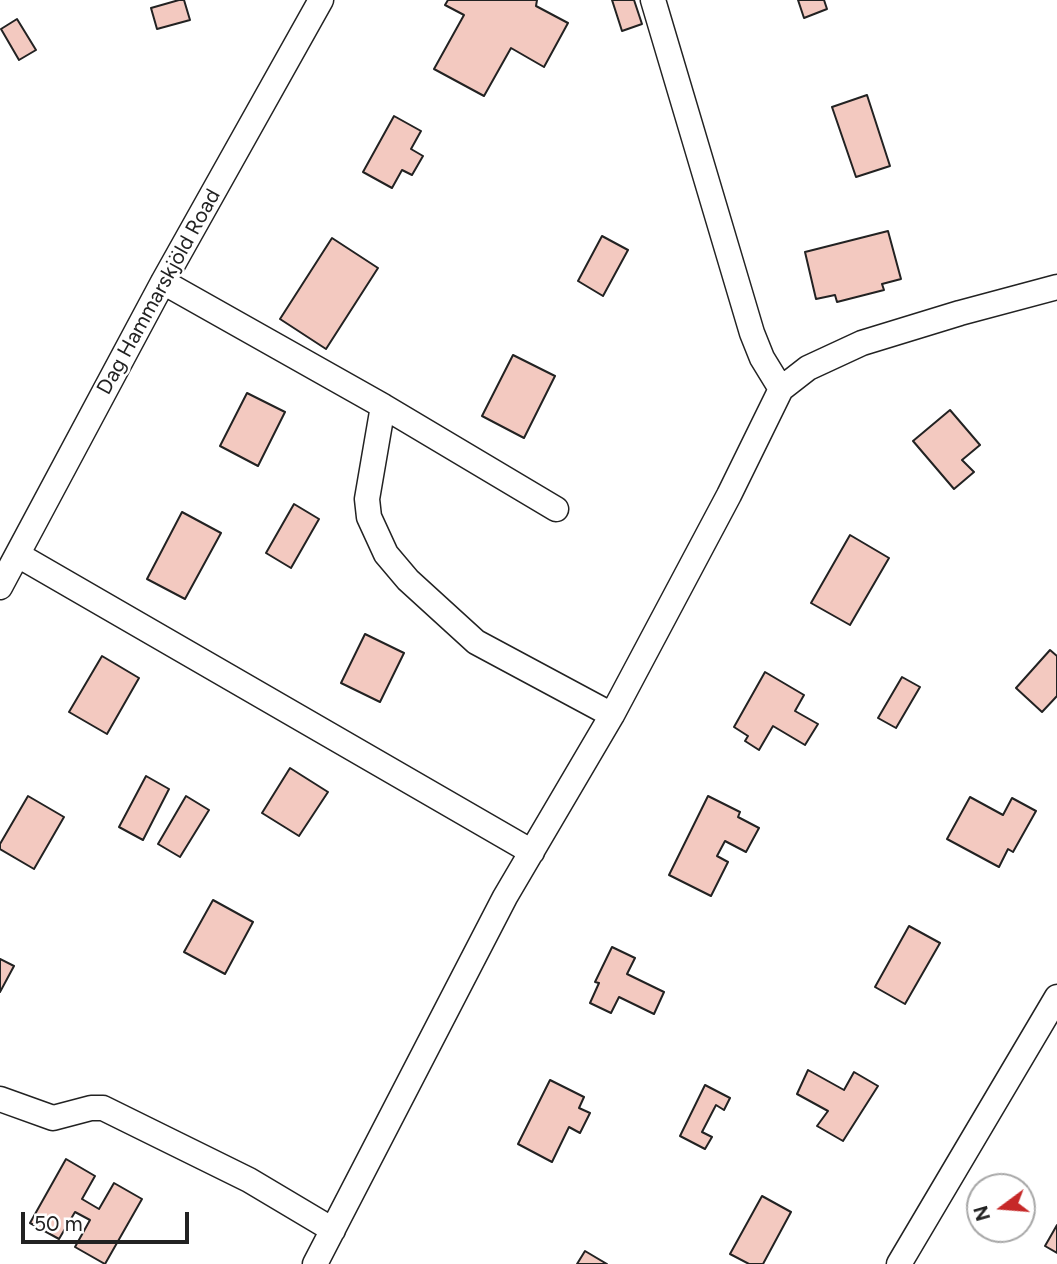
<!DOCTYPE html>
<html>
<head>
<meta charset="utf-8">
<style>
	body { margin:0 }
	#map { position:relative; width:1057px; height:1264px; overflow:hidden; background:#fff; font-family:Figtree,sans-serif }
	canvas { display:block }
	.north { position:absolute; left:966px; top:1173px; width:70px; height:70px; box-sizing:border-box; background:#fff; border:2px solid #a7a7a7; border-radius:50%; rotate:254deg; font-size:19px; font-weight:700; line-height:28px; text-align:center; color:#222 }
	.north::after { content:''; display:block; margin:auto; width:24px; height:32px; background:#c62828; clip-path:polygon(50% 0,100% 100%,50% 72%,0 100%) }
	.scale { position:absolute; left:21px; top:1212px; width:168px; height:32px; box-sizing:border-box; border:4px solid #222; border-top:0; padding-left:9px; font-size:21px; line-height:24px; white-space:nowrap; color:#222; -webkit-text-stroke:5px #fff; paint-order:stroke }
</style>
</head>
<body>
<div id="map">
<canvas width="1057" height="1264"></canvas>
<div class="north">N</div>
<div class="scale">50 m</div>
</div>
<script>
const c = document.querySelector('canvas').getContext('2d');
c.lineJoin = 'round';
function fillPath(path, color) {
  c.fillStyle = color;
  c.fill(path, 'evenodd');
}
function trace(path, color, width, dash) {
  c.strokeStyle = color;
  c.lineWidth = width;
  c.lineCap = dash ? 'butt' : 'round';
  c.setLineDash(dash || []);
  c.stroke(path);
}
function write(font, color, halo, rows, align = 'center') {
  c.font = font + ' Figtree,sans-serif';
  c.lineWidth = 5;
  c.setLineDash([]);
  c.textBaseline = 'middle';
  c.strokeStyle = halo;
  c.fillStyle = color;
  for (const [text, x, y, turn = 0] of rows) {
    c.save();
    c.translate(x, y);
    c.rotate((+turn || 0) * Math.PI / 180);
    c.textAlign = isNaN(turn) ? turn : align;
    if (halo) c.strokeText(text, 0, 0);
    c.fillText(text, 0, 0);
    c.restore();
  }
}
const building = new Path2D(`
	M179 0H184L190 20 157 29 151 8Z
	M448 0H537L536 6 568 23 544 67 511 48 484 96 434 69 464 15 445 5Z
	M612 0H634L642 24 622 31Z
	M798 0H824L827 9 804 18Z
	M17 19 36 50 19 60 1 29Z
	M867 95 890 166 856 177 832 107Z
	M394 116 421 131 411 149 423 156 412 175 402 170 392 188 363 172Z
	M888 231 901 279 882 284 884 290 837 302 835 295 816 299 805 252Z
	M602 236 628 250 603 296 578 281Z
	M332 238 378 268 326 349 280 319Z
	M513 355 555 376 524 438 482 416Z
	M247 393 285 412 258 466 220 446Z
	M950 410 980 445 962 460 974 472 954 489 913 441Z
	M294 504 319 519 291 568 266 553Z
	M182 512 221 533 185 599 147 579Z
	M850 535 889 558 850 625 811 603Z
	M365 634 404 653 380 702 341 683Z
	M1050 650 1057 656V696L1042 712 1016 688Z
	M102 656 139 678 107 734 69 712Z
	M765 672 804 695 795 711 818 724 805 745 773 726 759 750 745 741 748 736 734 727Z
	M902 677 920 687 896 728 878 718Z
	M290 768 328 792 299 836 262 813Z
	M146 776 169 789 143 840 119 827Z
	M28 796 64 817 34 869 0 849V844Z
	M186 796 209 810 180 857 158 844Z
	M708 796 740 812 738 817 759 828 746 852 725 841 717 856 728 862 711 896 669 875Z
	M970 797 1003 815 1012 798 1036 811 1013 852 1008 849 999 867 947 839Z
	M213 900 253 922 225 974 184 952Z
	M909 926 940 943 905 1004 875 987Z
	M612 947 635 958 627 974 664 992 654 1014 619 997 611 1013 590 1003 599 983 595 982Z
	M0 959 14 966 0 992Z
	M808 1070 844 1090 854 1072 878 1086 843 1141 817 1126 828 1111 797 1094Z
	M550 1080 584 1097 579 1108 590 1113 580 1133 569 1127 552 1162 518 1144Z
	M705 1085 730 1098 724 1110 716 1105 702 1132 712 1137 705 1149 680 1136Z
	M66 1159 95 1176 82 1199 99 1209 114 1183 142 1199 105 1264 75 1247 90 1220 75 1212 59 1239 30 1223Z
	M762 1196 791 1212 763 1264H749L730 1254Z
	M1057 1225V1253L1045 1246Z
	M585 1251 607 1264H577Z`);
const minor = new Path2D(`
	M653 0 752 333 762 358 781 389
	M163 282 383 406 556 509
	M383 406 367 499 369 517 386 554 408 580 476 642 612 715
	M18 555 532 852
	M0 587 163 282 321 0
	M0 1099 53 1118 91 1108H103L249 1180 333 1230
	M315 1264 505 897 612 715 729 495 781 389 808 368 862 343 960 313 1057 287
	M899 1264 1057 997`);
const streetNames = [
	["Dag Hammarskjöld Road",159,292,-61]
];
fillPath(building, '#f3c9c0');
trace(building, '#222', 2);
trace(minor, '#222', 27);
trace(minor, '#fff', 24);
write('21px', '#222', '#fff', streetNames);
</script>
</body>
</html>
